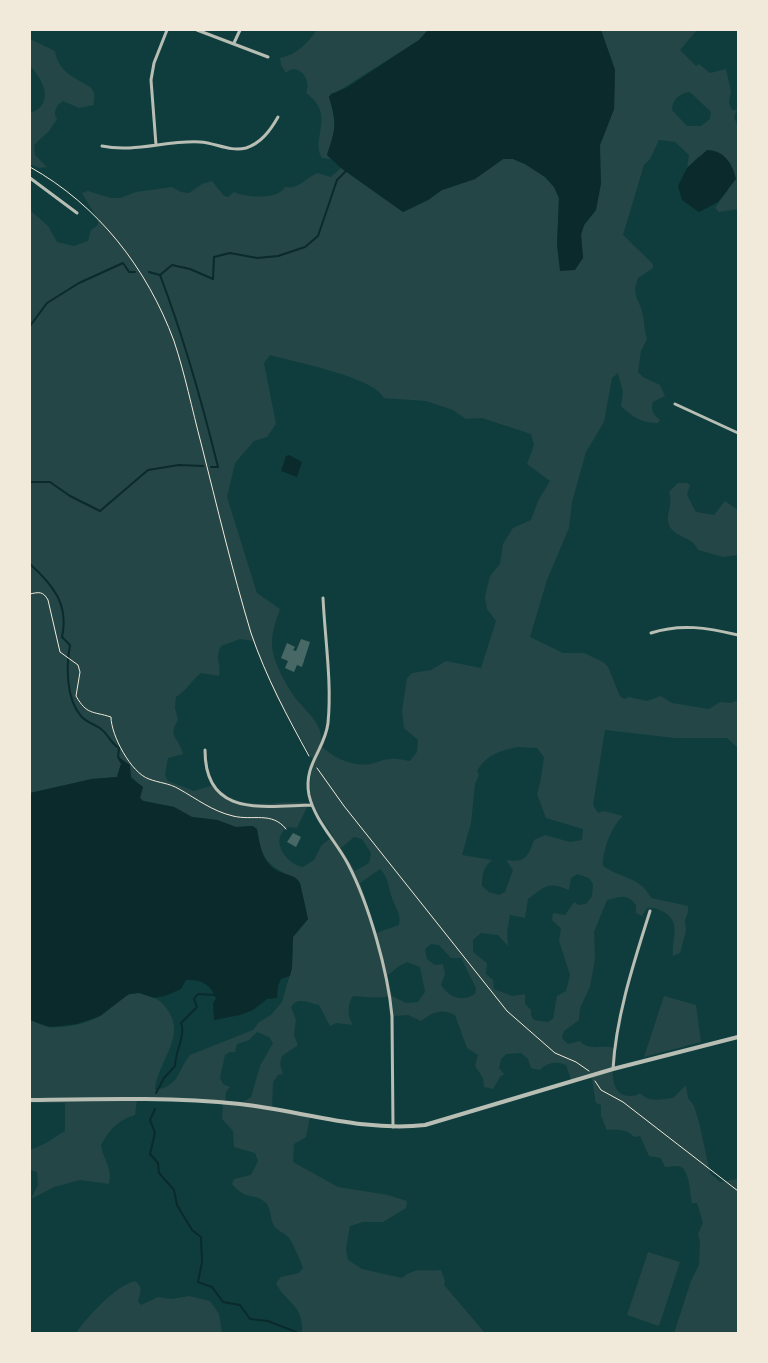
<!DOCTYPE html>
<html>
<head>
<meta charset="utf-8">
<style>
	body { margin:0 }
	#map { position:relative; width:768px; height:1363px; overflow:hidden; background:#0f3d3e; font-family:"Nunito Sans",sans-serif }
	canvas { display:block }
	.frame { position:absolute; inset:0; border:31px solid #f1e9da; pointer-events:none }
</style>
</head>
<body>
<div id="map">
<canvas width="768" height="1363"></canvas>
<div class="frame"></div>
</div>
<script>
const c = document.querySelector('canvas').getContext('2d');
c.lineJoin = 'round';
function fillPath(path, color) {
  c.fillStyle = color;
  c.fill(path, 'evenodd');
}
function trace(path, color, width, dash) {
  c.strokeStyle = color;
  c.lineWidth = width;
  c.lineCap = dash ? 'butt' : 'round';
  c.setLineDash(dash || []);
  c.stroke(path);
}
const green = new Path2D(`
	M317 30H428L419 40 329 97C337 123 336 130 327 155L331 159 322 158C310 138 337 115 306 93 312 81 299 61 286 73L281 65 280 58C298 54 306 44 317 30Z
	M601 30H697L680 50 696 66 699 64 710 73 726 69 731 91 729 103 732 110H737L734 117 738 127V209L719 212 715 208 728 190 699 156 687 168 689 155 675 142 659 140 650 159 644 165 623 235 653 264V268L638 278C631 298 640 298 643 316 645 324 644 330 647 339L641 351 638 372 643 377 660 385 665 396 653 402C650 410 654 415 660 420L658 423C641 423 633 417 621 406L623 392 618 373 612 378 604 422 586 452 572 502 569 528 547 580 530 637 563 653H584L603 662 608 667 620 696 624 699 629 697 647 701 661 696 672 703 709 709 720 702 731 703 738 700V748L727 738H675L605 730 593 805 598 813 604 811 623 816C612 825 602 851 603 866 622 879 641 877 651 898L688 906V912L685 920 686 931 680 953 673 956C671 938 683 922 662 911 656 908 653 907 647 908L642 916 636 913V905C626 892 619 898 607 900L594 932 595 959 590 987 580 1008 579 1020 564 1031 562 1038 568 1044 580 1041C590 1052 602 1044 614 1048 613 1061 607 1095 629 1096 633 1096 636 1096 640 1093 649 1103 662 1099 673 1098L686 1085 688 1098 694 1106 699 1122 710 1173 720 1182 738 1179V1333H674L691 1281 699 1265 700 1242 698 1234 703 1223 697 1203H692C690 1195 690 1167 678 1166 674 1166 670 1167 665 1167L661 1158 649 1156 640 1136 634 1137C625 1128 618 1130 607 1130L601 1116V1105L596 1103C594 1095 594 1086 591 1077L572 1082 566 1065C556 1061 548 1062 540 1070L531 1068 528 1059 521 1053 506 1054 501 1059 499 1068 504 1074 500 1077 493 1089 484 1087 483 1078 475 1066 478 1055 467 1048 455 1015C441 1008 433 1012 421 1021L408 1015 394 1016 391 996C378 999 367 997 353 996 347 1005 347 1016 353 1025L336 1023 330 1026 319 1005C309 1003 297 996 291 1007L296 1020 294 1035 298 1045 282 1056 280 1064 283 1074 278 1075 273 1082 272 1109 310 1117 306 1137 294 1144 293 1162 338 1187 388 1195 407 1201 406 1208 383 1222H363L350 1226 346 1249 348 1260 362 1269 402 1278C415 1266 425 1272 441 1270L445 1281 444 1285 485 1333H302C304 1304 286 1304 276 1283L281 1277 299 1273 303 1268C303 1266 292 1242 290 1239 286 1233 276 1231 273 1224 270 1217 271 1207 265 1202 252 1192 246 1201 232 1184L234 1179 251 1175 258 1161 255 1153 234 1147 233 1131 222 1119 223 1104 164 1099 137 1100 135 1115C118 1120 110 1129 101 1145 103 1159 113 1168 109 1184L80 1180 54 1187 31 1199 38 1185 37 1172 30 1170V1150L46 1143 65 1131V1103H30V1020C36 1022 42 1026 48 1027 63 1029 91 1023 103 1014 113 1007 120 997 131 994 151 988 173 1008 174 1027 175 1049 156 1069 155 1090 180 1086 177 1071 190 1055L253 1030 259 1022 271 1015 282 1002 292 967 293 937 308 919 300 883C285 872 268 868 260 849 257 841 258 834 253 826L236 827 217 820 192 817 174 807 144 801 140 798 138 783 130 775V765L126 763 121 764 117 777 92 779 30 793V210L48 226 57 242 74 246 88 241 91 230 98 225V220L82 193 88 191 111 198H120L136 192 172 187 181 192 189 193 202 184 212 181 224 196 228 197 234 192C246 198 278 200 285 187 298 190 306 178 317 173L331 177 341 168 403 212 428 200 442 190 475 179 503 159H513L525 164 545 177 554 187 559 198 557 245 583 258 581 235 584 225 596 210 600 145 614 109 615 70ZM690 92 711 112 710 119 701 126H687L672 110C672 99 680 93 690 92ZM270 355C294 362 374 377 384 398L426 401 453 410 466 419 482 418 531 434 534 445 527 464 550 481 538 501 531 520 513 528 503 544 500 564 490 576 485 597 487 609 496 621 481 668 446 661 431 670 412 673 407 678 402 711 404 728 418 740 417 752 410 761C403 760 396 758 390 759 383 759 377 763 371 764 352 767 333 758 320 745 327 722 299 708 290 690 283 679 271 656 272 643 272 631 276 620 280 609L257 593 227 497 235 463 254 441 267 437 276 424 264 363ZM240 639 253 641 276 696 313 760C306 799 312 804 333 836L321 846 314 860 303 867C285 864 269 839 288 827L297 828 309 803C273 799 243 815 214 785L194 791 168 781 165 775 168 758 183 754C179 737 167 737 178 720L175 708 176 697C187 690 191 681 201 673L219 676C222 663 214 660 221 646ZM518 747 537 748 544 757C542 770 541 782 537 794L546 818 583 829 582 840 570 842 545 835 534 840C528 857 525 863 506 860L513 870 505 892 499 895 489 892 482 886C482 874 483 868 492 860L462 855 471 823 475 784 479 775 477 771C487 754 500 751 518 747ZM354 837 362 839 371 853 369 863 355 871 341 848ZM380 869C389 878 388 887 392 898 396 910 401 912 399 925L376 933 360 883ZM577 874 589 878 593 884 592 896 586 904 579 905 574 902 565 915 553 913 552 920 561 928 559 941 570 975 566 991 557 996 553 1019 548 1022 534 1020 531 1015V1010L525 1004V994L512 996 494 989 493 980 486 974 487 963 473 952V940L481 933 498 935 508 946 507 932 510 915 525 918 528 899C546 886 547 881 569 890L571 878ZM431 944 439 945 451 958H461L476 988 475 994C461 1003 449 997 441 985L445 974 443 964 435 965 427 959 425 949ZM407 962 420 967 425 992 418 1002 406 1003 392 996 387 976 399 966ZM257 1032 269 1037 273 1043 260 1066 251 1097 240 1104 225 1103 226 1092 230 1087 223 1084 220 1078 225 1055 230 1052H235L237 1044 249 1040Z
	M30 39 55 51C60 81 91 80 94 93 95 96 93 102 94 105L79 108 63 101C57 105 52 112 57 119L49 131 34 145 35 155 47 167 39 168 30 164V113C55 105 44 80 30 66Z
	M678 483H687L690 485 687 495 696 512 714 515 725 501 738 510V555L723 557 698 550C693 537 677 538 670 527 664 516 674 505 669 492Z
	M664 996 696 1005 701 1042 644 1057Z
	M648 1252 680 1262 659 1326 627 1315Z
	M135 1281C143 1287 141 1292 138 1301L141 1305 158 1297 172 1299 189 1296 210 1301 219 1314 222 1333H76C88 1316 115 1286 135 1281Z`);
const water = new Path2D(`
	M428 30H601L615 70 614 109 600 145 601 184 596 210 584 225 581 235 583 258 575 270 560 271 557 245 559 198 554 187 545 177 525 164 513 159H503L475 179 442 190 428 200 403 212 341 168 327 155C336 128 337 124 329 97L331 94 346 88 419 40Z
	M707 150C724 150 733 164 736 179L718 202 699 212 682 200 678 186 687 168Z
	M289 455 302 462 297 477 281 471 286 456Z
	M120 758 130 765 131 778 143 787 140 798 143 801 174 807 192 817 217 820 236 827 253 826 257 829C260 846 263 867 283 873 291 876 296 876 300 883L308 919 293 937 292 967 290 976 281 979 278 986 277 998 267 999 253 1010 240 1015 214 1020 213 1003 216 999C211 984 201 979 186 980L181 989 165 996 154 998 139 993 129 994 100 1016 77 1024 50 1027 30 1020V793L92 779 117 777 121 764 118 759Z`);
const stream = new Path2D(`
	M149 272 160 275 172 265 190 269 213 279 214 257 230 253 257 258 278 256 305 247 318 236 337 180 346 171
	M160 275C184 338 202 402 218 467H211
	M30 326 47 303 79 283 123 263 129 272H135
	M30 482H50L70 496 100 511 148 470 179 465 203 466
	M30 564C53 585 69 604 62 637L70 645C66 667 66 699 81 716 87 723 95 724 101 729 109 735 110 743 119 748L118 757 120 759
	M156 1093 164 1078 175 1066C175 1052 186 1035 181 1023L197 1007 194 999 198 994 215 995
	M155 1109 150 1120 155 1133 150 1154 158 1163 159 1173 174 1190 177 1205 192 1230 201 1237 202 1262 198 1282 212 1287 223 1302 240 1305 250 1319 268 1321 296 1332 295 1333`);
const building = new Path2D(`
	M301 639 310 642 302 667 297 665 294 672 285 668 288 661 281 658 287 643 295 647 293 650 296 651Z
	M293 833 301 837 296 847 287 842Z`);
const path = new Path2D(`
	M30 167C98 205 147 268 174 341 185 374 192 409 201 443 217 506 232 570 251 633 266 677 287 716 309 756
	M30 594C39 592 43 591 48 600L60 652 78 665 80 672 76 696C87 715 92 711 111 717 111 735 131 773 149 779 159 783 169 783 179 789 197 799 212 811 233 816 253 821 272 811 286 829
	M317 768 344 806 507 1011 555 1053 576 1062 589 1071
	M595 1081 601 1090 623 1102 738 1191`);
const minor = new Path2D(`
	M197 30 268 57
	M234 43 240 30
	M156 145 151 80 154 63 167 30
	M102 146C134 153 167 140 200 142 216 143 230 152 246 148 261 143 270 131 278 117
	M30 178 77 213
	M675 404 738 433
	M323 598C325 639 332 683 328 723 325 750 303 764 309 795 315 821 336 841 348 864 369 904 388 972 392 1016L393 1127
	M651 633C681 623 708 628 738 635
	M205 750C205 818 263 806 312 805
	M613 1069C616 1016 634 962 650 911`);
const tertiary = new Path2D(`
	M30 1100C100 1099 170 1097 240 1104 302 1111 362 1132 425 1125L613 1069 738 1037`);
fillPath(green, '#244646');
fillPath(water, '#0a2a2b');
trace(stream, '#0a2a2b', 2);
fillPath(building, '#486865');
trace(path, '#f1e9da', 1);
trace(minor, '#b8beb3', 3);
trace(tertiary, '#b8beb3', 4);
</script>
</body>
</html>
